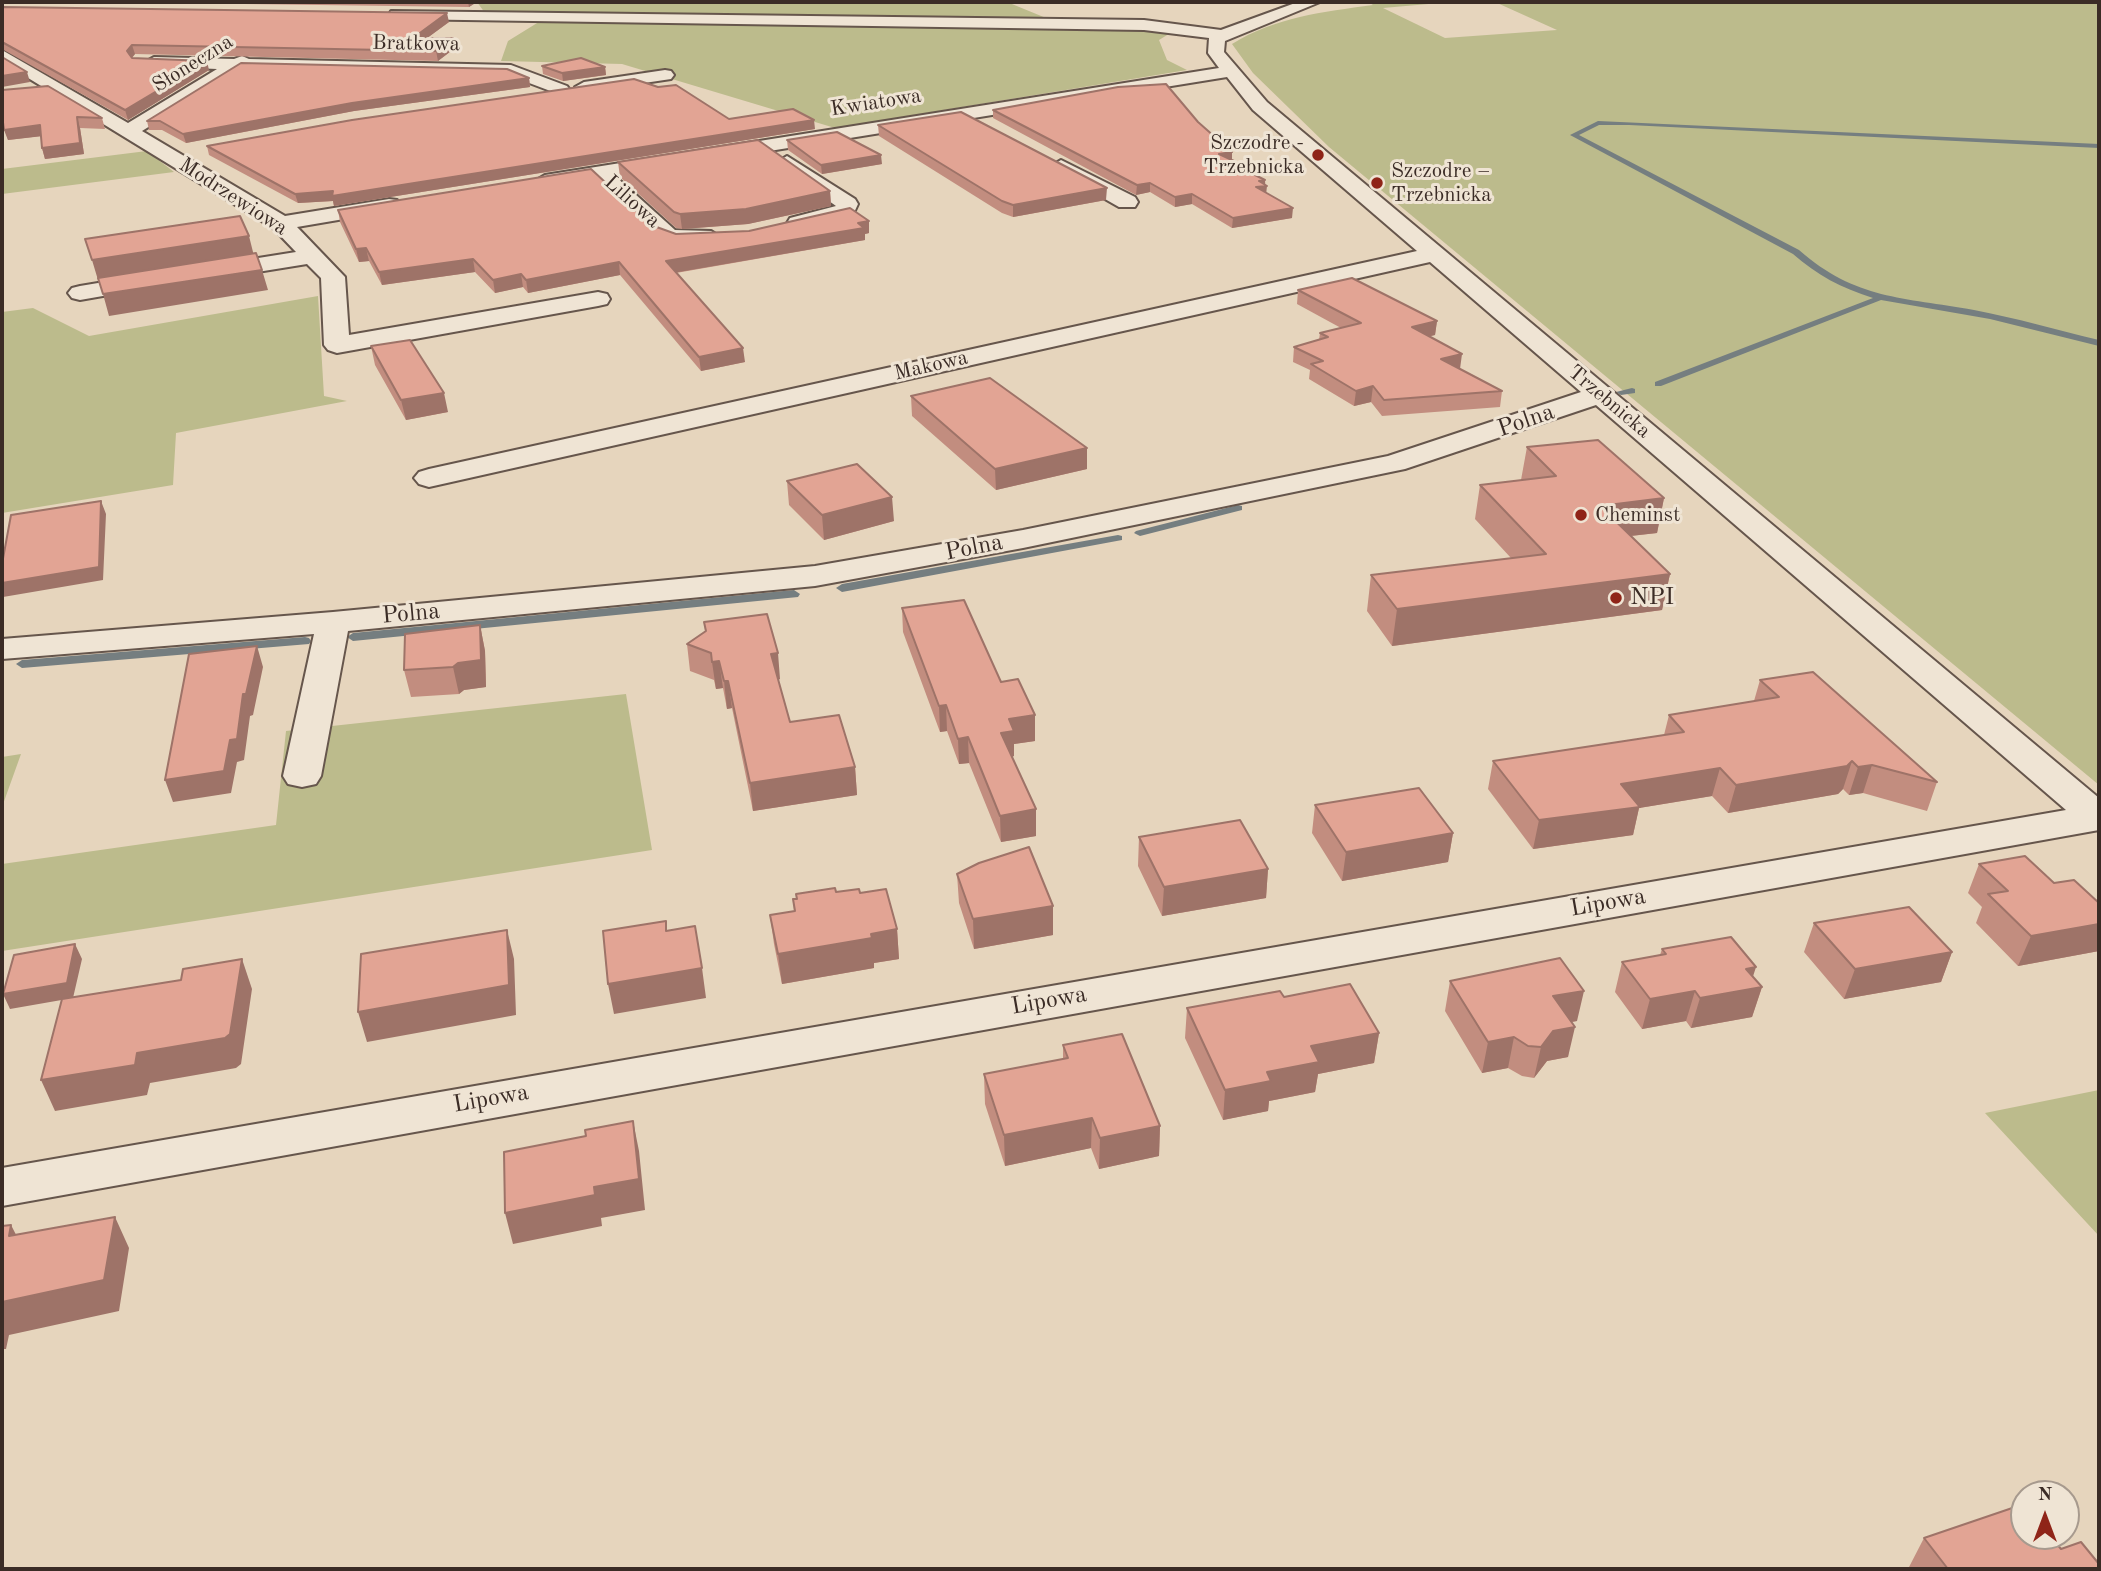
<!DOCTYPE html>
<html>
<head>
<meta charset="utf-8">
<style>
	body { margin:0 }
	#map { position:relative; width:2101px; height:1571px; overflow:hidden; background:#e6d5bd; font-family:"Old Standard TT",serif }
	canvas { display:block }
	.frame { position:absolute; inset:0; border:4px solid #3b2c26; pointer-events:none }
	.north { position:absolute; left:2010px; top:1480px; width:70px; height:70px; box-sizing:border-box; background:#efe4d4; border:2px solid #a79a8e; border-radius:50%; rotate:0deg; font-size:19px; font-weight:700; line-height:28px; text-align:center; color:#3b2c26 }
	.north::after { content:''; display:block; margin:auto; width:24px; height:32px; background:#8f2418; clip-path:polygon(50% 0,100% 100%,50% 72%,0 100%) }
</style>
</head>
<body>
<div id="map">
<canvas width="2101" height="1571"></canvas>
<div class="frame"></div>
<div class="north">N</div>
</div>
<script>
const c = document.querySelector('canvas').getContext('2d');
c.lineJoin = 'round';
function fillPath(path, color) {
  c.fillStyle = color;
  c.fill(path, 'evenodd');
}
function trace(path, color, width, dash) {
  c.strokeStyle = color;
  c.lineWidth = width;
  c.lineCap = dash ? 'butt' : 'round';
  c.setLineDash(dash || []);
  c.stroke(path);
}
function write(font, color, halo, rows, align = 'center') {
  c.font = font + ' "Old Standard TT",serif';
  c.lineWidth = 6;
  c.setLineDash([]);
  c.textBaseline = 'middle';
  c.strokeStyle = halo;
  c.fillStyle = color;
  for (const [text, x, y, turn = 0] of rows) {
    c.save();
    c.translate(x, y);
    c.rotate((+turn || 0) * Math.PI / 180);
    c.textAlign = isNaN(turn) ? turn : align;
    if (halo) c.strokeText(text, 0, 0);
    c.fillText(text, 0, 0);
    c.restore();
  }
}
const green = new Path2D(`
	M477 2H1007L1068 27H1139L1172 32 1159 40 1167 60 1187 70 835 128 622 64 501 61 508 41 542 20 485 13Z
	M1368 2H1451L1383 8 1445 38 1557 30 1495 2H2099V785L1329 147 1253 73 1232 44C1276 17 1322 12 1373 5Z
	M147 151 174 172 2 194V169Z
	M318 296 324 396 347 401 176 433 173 485 2 513V312L33 308 89 336Z
	M626 694 652 850 2 951V864L276 825 286 731Z
	M21 754 2 807V757Z
	M2099 1090V1236L1985 1113Z`);
const stream = new Path2D(`
	M1598 121 2099 144V148L1629 125H1599L1579 135 1799 250C1856 300 1903 297 1974 310 2016 318 2057 330 2099 340V346L1990 319 1881 300 1661 386H1655V382L1873 298C1841 288 1817 275 1793 254L1570 135Z
	M1632 388 1635 389V393L1621 395 1616 392Z
	M1238 505 1242 506V510L1140 536 1134 533 1136 531Z
	M1118 535 1122 536V540L842 592 836 588 842 584Z
	M794 590 800 594 798 597 353 641 347 637 353 633Z
	M305 637 309 638 311 641 309 644 22 668 16 664 22 660Z`);
const minor = new Path2D(`
	M1298 2H1320L1225 41 1224 52 1267 102 2099 798V830L2 1206V1168L2066 810 1596 405 1405 469 1023 548 815 586 348 631 321 776 316 784 302 787 288 784 283 776 314 634 2 659V639L333 612 815 566 1023 530 1388 456 1581 392 1430 262 429 487 419 484 414 478 419 472 429 469 1417 251 1253 110 1227 77 615 176 675 230 711 231 722 238 711 245 678 246 659 240 595 179 545 187 535 181 545 175 1219 68 1208 53 1209 38 1144 30 397 19 389 14 391 11 1144 20 1221 30Z
	M2 50 128 123 217 69 148 66 145 62 154 57 234 59 242 56 249 59 511 65 567 86 570 90 567 94 561 95 508 75 241 69 142 131 285 216 389 199 397 200 400 205 397 210 297 227 345 277 349 335 598 292 607 294 610 299 607 304 598 306 337 353 328 350 324 345 321 278 307 264 208 280 200 278 196 273 200 268 208 266 296 252 273 228 2 62Z
	M665 70 671 71 674 75 671 79 584 92 575 87 584 82Z
	M787 156 855 199 858 204 852 217 798 230 790 228 787 223 790 218 836 206 780 166 777 162Z
	M1061 160 1135 197 1138 202 1135 207H1119L1054 170 1051 166Z
	M152 274 160 276 164 281 160 286 80 300 72 298 68 293 72 288 80 286Z`);
const wall = new Path2D(`
	M95 2H477L469 7Z
	M2 7 449 22 427 38 455 48 438 61 135 54 132 58 209 70 128 120 2 49Z
	M542 66 605 67 606 75 563 81 543 74Z
	M529 78 530 87 354 111 186 143 162 130H149L147 121Z
	M2 90 102 118 105 129 80 128 84 154 45 159 42 148 41 136 8 140 3 124 2 125Z
	M993 110 1198 122 1232 160 1251 169V173L1265 180 1266 193 1292 218 1232 228 1192 204 1175 207 1150 192 1136 195 993 118Z
	M729 119 815 129 334 206 333 201 298 203 209 155 207 146Z
	M878 125 1106 200 1013 217 1002 213 879 136Z
	M787 140 882 164 822 174 788 150Z
	M618 162 830 191 831 206 748 224 682 229 676 228 620 177Z
	M338 210 651 225 676 234 869 233 865 234V240L676 273 745 362 701 371 620 275 528 293 523 287 495 293 475 272 382 285 369 261 359 262 340 222Z
	M1298 290 1437 321 1435 335 1430 336 1460 369 1502 391 1500 407 1382 416 1371 402 1354 406 1309 379 1310 370 1293 362 1294 347 1319 340 1320 333 1341 328 1297 304Z
	M371 346 448 412 406 420 375 365Z
	M911 396 1087 448V469L996 490 912 416Z
	M1527 447 1664 498 1657 533 1631 536 1670 574 1662 610 1392 646 1367 611 1371 575 1511 558 1475 519 1480 485 1521 480Z
	M787 481 894 521 824 540 789 505Z
	M902 608 1001 682 1035 741 1014 744V756L1012 757 1036 836 1001 842 969 763 959 764 947 731 940 732 903 632Z
	M704 622 780 679 778 680 790 722 855 767 857 795 753 811 732 708 727 709 723 688 716 689 714 680 690 671 687 644 705 631Z
	M480 625 485 651 486 687 464 690 459 694 411 697 404 670Z
	M1760 680 1937 782 1927 811 1863 793 1849 795 1843 789 1838 794 1728 813 1712 796 1639 808 1633 835 1533 849 1488 789 1493 761 1664 735 1669 715 1754 701Z
	M1315 805 1453 833 1448 862 1342 881 1312 833Z
	M1139 837 1268 869 1266 898 1162 916 1138 866Z
	M1979 864 2054 883 2099 903V951L2018 966 1976 923 1982 907 1968 893Z
	M957 874 1053 935 974 949 959 903Z
	M836 892 860 893 897 929 899 959 874 963V968L782 984 774 944 770 915 794 911 793 899Z
	M1814 923 1952 952 1941 982 1844 999 1804 952Z
	M1662 949 1753 977 1762 987 1752 1017 1691 1028 1686 1021 1642 1029 1615 992 1622 962 1660 955Z
	M1450 981 1577 1021 1571 1022 1568 1057 1547 1061 1534 1078 1522 1076 1508 1068 1482 1073 1445 1011Z
	M1187 1008 1379 1033 1374 1063 1318 1074 1315 1092 1269 1101 1268 1111 1223 1120 1185 1038Z
	M1063 1045 1160 1126 1159 1156 1099 1169 1091 1148 1005 1166 985 1104 984 1074 1063 1059Z
	M1924 1538 2061 1549 2099 1569H1908Z`);
const shadedWall = new Path2D(`
	M468 2H477L469 7Z
	M447 13 449 22 415 47 413 38Z
	M453 38 455 48 438 61 436 51Z
	M132 45 135 54 129 61 127 51Z
	M207 61 209 70 128 120 125 110Z
	M605 67 606 75 563 81 562 73Z
	M27 72 30 82 2 87V76Z
	M529 78 530 87 354 111 186 143 183 134 352 103Z
	M77 117 80 128 84 154 45 159 42 148Z
	M814 120 815 129 334 206 333 201 298 203 295 194Z
	M40 125 43 136 8 140 4 130Z
	M1232 152V161L1219 154Z
	M881 155 882 164 822 174 821 165Z
	M1265 180V186H1267L1266 195 1256 187 1259 181Z
	M1150 183V192L1136 195 1137 185Z
	M1107 188 1106 200 1013 217V205Z
	M830 191 831 206 748 224 682 229 680 214Z
	M1192 194V204L1175 207V197Z
	M1293 208 1292 218 1232 228 1233 218Z
	M869 221V233L865 234V240L667 274 666 261Z
	M249 236 254 256 98 280 92 260Z
	M366 248 369 261 359 262 356 249Z
	M473 259 475 272 382 285 379 272Z
	M619 262 620 275 528 293 526 280Z
	M262 270 268 290 109 316 103 294Z
	M521 274 523 287 495 293 493 280Z
	M1437 321 1435 335 1410 341 1412 327Z
	M743 348 745 362 701 371 699 357Z
	M1462 354 1460 369 1441 359Z
	M1373 386 1371 402 1354 406 1356 391Z
	M444 393 448 412 406 420 401 400Z
	M1087 448V469L996 490 995 469Z
	M892 497 894 521 824 540 822 515Z
	M1664 498 1657 533 1593 540 1600 506Z
	M101 501 106 514 103 580 3 597 2 594V583Z
	M1670 574 1662 610 1392 646 1397 609Z
	M480 625 485 651 486 687 464 690 459 694 453 667Z
	M257 646 263 667 253 715 250 716 244 760 237 762 231 793 173 802 165 780 230 740Z
	M778 653 780 679 774 680 771 654Z
	M719 661 723 688 716 689 712 662Z
	M724 681H728L732 708 727 709Z
	M946 705 947 731 940 732 939 706Z
	M1035 715V741L1014 744V756L1001 759V733L1009 719Z
	M968 737 969 763 959 764 958 739Z
	M1852 761 1843 789 1838 794 1728 813 1736 785Z
	M1872 765 1863 793 1849 795 1858 767Z
	M855 767 857 795 753 811 750 783Z
	M1720 768 1712 796 1639 808 1633 835 1533 849 1539 820 1621 784Z
	M1036 809V836L1001 842 1000 816Z
	M1453 833 1448 862 1342 881 1346 852Z
	M1268 869 1266 898 1162 916 1164 887Z
	M1053 906V935L974 949 973 919Z
	M2099 924V951L2018 966 2031 936Z
	M897 929 899 959 874 963V968L782 984 778 954 871 934Z
	M507 930 514 959 516 1015 367 1042 358 1012Z
	M75 944 82 959 73 998 10 1009 3 994Z
	M1952 952 1941 982 1844 999 1855 969Z
	M242 959 252 989 241 1064 236 1068 150 1083 147 1095 55 1111 41 1080 137 1053Z
	M1756 967 1749 989 1762 987 1752 1017 1691 1028 1700 998 1746 969Z
	M702 968 706 998 614 1014 608 984Z
	M1584 991 1577 1021 1547 1026 1553 996Z
	M1695 991 1686 1021 1642 1029 1650 999Z
	M1575 1027 1568 1057 1547 1061 1534 1078 1541 1047 1553 1031Z
	M1379 1033 1374 1063 1318 1074 1315 1092 1269 1101 1268 1111 1223 1120 1225 1090 1267 1072 1311 1046Z
	M1514 1037 1508 1068 1482 1073 1488 1042Z
	M1092 1118 1091 1148 1005 1166 1004 1135Z
	M633 1121 639 1151 645 1210 601 1218 602 1226 513 1244 505 1213 594 1187Z
	M1160 1126 1159 1156 1099 1169 1100 1138Z
	M115 1217 129 1248 119 1311 9 1335 6 1349H2V1302Z
	M11 1225 27 1256 9 1236Z`);
const building = new Path2D(`
	M2 7 447 13 413 38H453L436 51 132 45 127 51 132 58 207 61 125 110 2 42Z
	M2 57 27 72 2 76Z
	M581 58 605 67 562 73 542 66Z
	M241 63 507 69 529 78 352 103 183 134 160 121H147Z
	M634 79 658 87 676 85 729 119 793 109 814 120 332 196 333 191 295 194 207 146 352 120Z
	M1166 84 1198 122 1232 152 1219 154 1251 169 1245 170 1265 180 1259 181 1267 186 1256 187 1293 208 1233 218 1192 194 1175 197 1150 183 1137 185 993 110 1118 87Z
	M48 86 102 118 77 117 80 143 42 148 40 125 4 130 2 115V90Z
	M961 112 1107 188 1013 205 1002 201 878 125Z
	M837 132 881 155 821 165 787 140Z
	M758 140 830 191 746 209 680 214 674 212 618 162Z
	M591 169 651 225 676 234 749 231 850 208 869 221 858 223 864 228 666 261 743 348 699 357 619 262 526 280 521 274 493 280 473 259 379 272 366 248 356 249 338 210Z
	M240 216 249 236 92 260 85 239Z
	M256 253 262 270 103 294 98 278Z
	M1352 278 1437 321 1412 327 1462 354 1441 359 1502 391 1384 400 1373 386 1356 391 1311 364 1323 361 1294 347 1328 337 1320 333 1361 323 1298 290Z
	M410 340 444 393 401 400 371 346Z
	M990 378 1087 448 995 469 911 396Z
	M1598 440 1664 498 1600 506 1670 574 1397 609 1371 575 1546 554 1480 485 1556 476 1527 447Z
	M857 464 892 497 822 515 787 481Z
	M101 501 99 567 2 583V564L11 515Z
	M964 600 1001 682 1018 679 1035 715 1009 719 1014 731 1001 733 1036 809 1000 816 968 737 958 739 946 705 939 706 902 608Z
	M767 614 778 653 771 654 790 722 839 715 855 767 750 783 728 681H724L719 661 712 662 711 653 687 644 706 631 704 622Z
	M480 625 481 660 458 663 453 667 404 670 405 634Z
	M257 646 246 694H243L237 739 230 740 224 771 165 780 189 654Z
	M1813 672 1937 782 1872 765 1858 767 1852 761 1847 766 1736 785 1720 768 1621 784 1640 807 1539 820 1493 761 1684 732 1669 715 1779 697 1760 680Z
	M1419 788 1453 833 1346 852 1315 805Z
	M1240 820 1268 869 1164 887 1139 837Z
	M1029 847 1053 906 973 919 957 874 979 863Z
	M2025 856 2054 883 2074 880 2099 903V924L2031 936 1988 894 2008 891 1979 864Z
	M835 888 836 892 859 889 860 893 886 889 897 929 871 934 872 938 778 954 770 915 795 911 793 899H797L796 894Z
	M1909 907 1952 952 1855 969 1814 923Z
	M666 921V931L695 926 702 968 608 984 603 931Z
	M507 930 509 985 358 1012 361 954Z
	M1731 937 1756 967 1746 969 1762 987 1700 998 1695 991 1650 999 1622 962 1666 954 1662 949Z
	M75 944 67 983 3 994 14 955Z
	M1560 958 1584 991 1553 996 1575 1027 1553 1031 1541 1047 1528 1046 1514 1037 1488 1042 1450 981Z
	M242 959 230 1034 225 1038 137 1053 135 1065 41 1080 62 999 181 980 183 969Z
	M1350 984 1379 1033 1311 1046 1319 1062 1267 1072 1271 1081 1225 1090 1187 1008 1280 991 1284 997Z
	M1122 1034 1160 1126 1100 1138 1092 1118 1004 1135 984 1074 1068 1058 1063 1045Z
	M633 1121 639 1179 594 1187 595 1195 505 1213 504 1152 586 1136 585 1130Z
	M115 1217 104 1280 2 1302V1226L11 1225 9 1236Z
	M2024 1504V1536H2050L2061 1549 2081 1542 2099 1564V1569H1948L1924 1538Z`);
const markers = [
	[1318,155,7,"#8f2418"],
	[1377,183,7,"#8f2418"],
	[1581,515,7,"#8f2418"],
	[1616,598,7,"#8f2418"]
];
const farStreetnames = [
	["Bratkowa",416,44,1],
	["Słoneczna",193,64,-32],
	["Kwiatowa",876,103,-9],
	["Modrzewiowa",233,197,33],
	["Liliowa",632,202,42],
	["Makowa",931,366,-13],
	["Trzebnicka",1609,402,40]
];
const farPoinames = [
	["Szczodre -",1304,143,"right"],
	["Trzebnicka",1304,167,"right"],
	["Szczodre –",1391,171],
	["Trzebnicka",1391,195],
	["Cheminst",1595,515]
];
const streetNames = [
	["Polna",1526,421,-19],
	["Polna",974,548,-11],
	["Polna",411,614,-5],
	["Lipowa",1608,903,-10],
	["Lipowa",1049,1001,-10],
	["Lipowa",491,1099,-10]
];
const poiNames = [
	["NPI",1630,598]
];
fillPath(green, '#bcbb8c');
fillPath(stream, '#757e80');
trace(minor, '#66564c', 4);
fillPath(minor, '#efe4d4');
fillPath(wall, '#c28d7f');
fillPath(shadedWall, '#9e7368');
fillPath(building, '#e2a494');
trace(building, '#9e7368', 2);
for (const [x, y, r, color] of markers) {
  const dot = new Path2D();
  dot.arc(x, y, r, 0, 2 * Math.PI);
  c.fillStyle = color;
  c.fill(dot);
  trace(dot, '#efe4d4', 2.5);
}
write('21px', '#3b2c26', '#efe4d4', farStreetnames);
write('21px', '#3b2c26', '#efe4d4', farPoinames, 'left');
write('24px', '#3b2c26', '#efe4d4', streetNames);
write('24px', '#3b2c26', '#efe4d4', poiNames, 'left');
</script>
</body>
</html>
